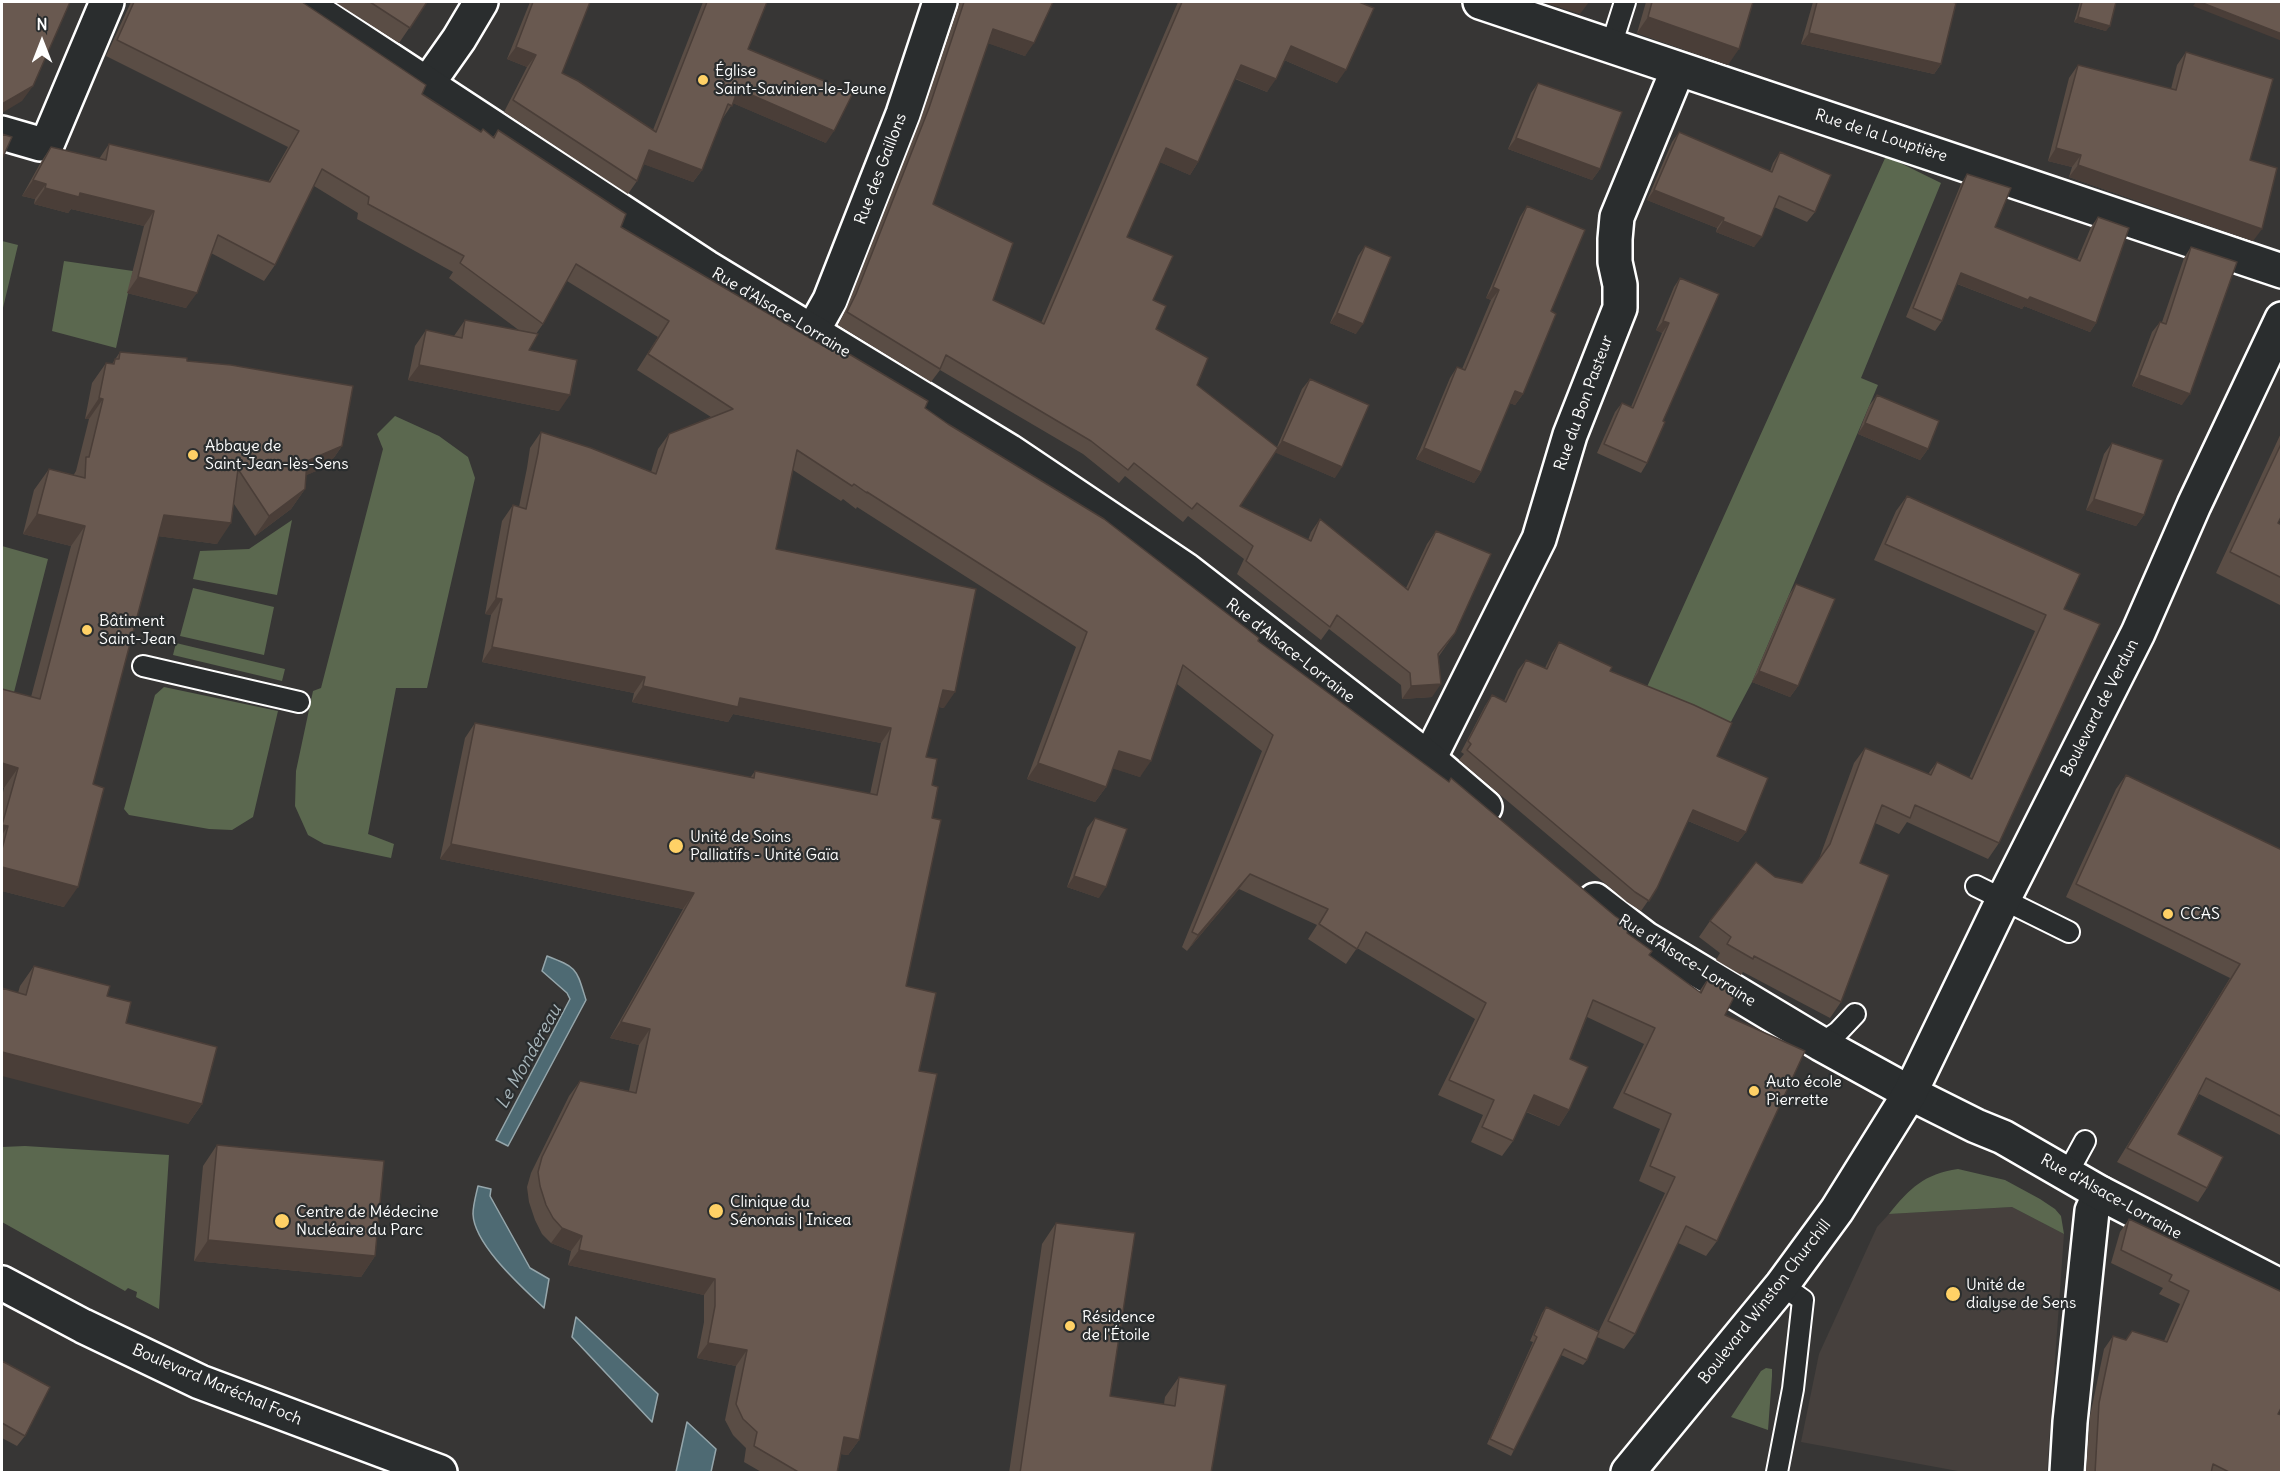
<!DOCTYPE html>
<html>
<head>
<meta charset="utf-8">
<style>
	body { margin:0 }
	#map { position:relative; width:2283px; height:1474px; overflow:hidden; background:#373635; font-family:Delius,sans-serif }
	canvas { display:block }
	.frame { position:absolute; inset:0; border:3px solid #fff; pointer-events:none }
	.north { position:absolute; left:12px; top:12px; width:60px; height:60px; -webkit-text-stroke:4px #2a2d2e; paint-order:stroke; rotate:0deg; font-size:16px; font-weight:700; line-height:24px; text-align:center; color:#fff }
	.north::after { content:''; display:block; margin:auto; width:21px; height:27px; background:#fff; clip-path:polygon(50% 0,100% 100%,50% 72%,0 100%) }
</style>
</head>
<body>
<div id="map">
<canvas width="2283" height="1474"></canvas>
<div class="frame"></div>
<div class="north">N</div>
</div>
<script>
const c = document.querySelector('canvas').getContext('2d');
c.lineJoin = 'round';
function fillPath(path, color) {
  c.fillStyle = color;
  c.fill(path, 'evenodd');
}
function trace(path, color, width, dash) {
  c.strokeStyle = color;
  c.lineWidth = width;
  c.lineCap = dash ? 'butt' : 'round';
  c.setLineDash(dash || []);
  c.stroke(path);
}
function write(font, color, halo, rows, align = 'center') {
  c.font = font + ' Delius,sans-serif';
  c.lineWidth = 4.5;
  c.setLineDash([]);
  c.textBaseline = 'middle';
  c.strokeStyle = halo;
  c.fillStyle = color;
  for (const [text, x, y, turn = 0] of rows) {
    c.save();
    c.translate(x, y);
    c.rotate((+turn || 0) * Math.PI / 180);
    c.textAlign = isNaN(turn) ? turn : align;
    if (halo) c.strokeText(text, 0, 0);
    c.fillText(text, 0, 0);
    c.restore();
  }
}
const built = new Path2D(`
	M2012 1207 2064 1234 2047 1472H1963L1801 1442 1819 1354 1877 1227 1889 1214Z`);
const green = new Path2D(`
	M1886 156 1941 183 1861 378 1878 385 1752 682 1725 733 1642 698Z
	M2 241 18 245 2 312Z
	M64 261 133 271 116 348 52 331Z
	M395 416 439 436 468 457 475 478 427 688H396L368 834 394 844 391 858 324 844 308 835 295 806 296 771 313 691 321 688 383 449 377 434Z
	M292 520 277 595 193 579 200 551 249 549Z
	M2 546 48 559 12 700 2 697Z
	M193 588 274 607 264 655 180 636Z
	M176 643 285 669 282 681 173 655Z
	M164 687 278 711 253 817 232 830 209 829 129 815 124 809 155 695Z
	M25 1146 169 1155 159 1309 136 1297 137 1292 128 1288 125 1291 2 1222V1147Z
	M1958 1169 2005 1180 2040 1199 2055 1209 2061 1216 2064 1234 2012 1207 1889 1214C1910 1188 1924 1174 1958 1169Z
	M1766 1368 1772 1369V1376L1768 1430 1731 1417 1761 1371Z`);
const water = new Path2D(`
	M547 956C578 968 576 968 586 1000L508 1146 496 1140 570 999 567 993 542 971Z
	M478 1186 491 1189 490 1196 530 1268 549 1279 544 1308C523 1288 474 1245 473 1214 473 1205 476 1195 478 1186Z
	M576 1317 658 1394 652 1422 572 1337Z
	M687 1422 716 1449 711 1472H676Z`);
const lane = new Path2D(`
	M1611 46 1625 2
	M143 666 299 702
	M1976 886 2069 932
	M1821 1044 1838 1032 1855 1014
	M2067 1174 2085 1141
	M1777 1472 1793 1389 1803 1300 1782 1285`);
const street = new Path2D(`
	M1480 2 2282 271
	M428 83 459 39 481 2
	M2 133 40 144 48 142 107 2
	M812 332 830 300 903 114 940 2
	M1429 759 1539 539 1570 435 1620 308V285L1615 262V239L1617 217 1678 69
	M2067 1472 2070 1422 2092 1211 2100 1193`);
const secondary = new Path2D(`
	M302 2 706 267 1009 451 1186 570 1429 759 1485 807
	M1595 900 1646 939 1821 1044 1910 1093 1976 1126 2003 1137 2100 1193 2282 1287
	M2 1283 83 1326 200 1382 440 1472`);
const primary = new Path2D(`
	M1628 1472 1782 1285 1837 1210 1910 1093 2003 900 2138 633 2194 505 2282 319`);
const wall = new Path2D(`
	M131 2H302L422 94 481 132 493 137 498 130 621 227 831 350 834 345 1258 641 1448 782 1451 778 1627 933 1649 955 1699 992 1709 977 1725 1015 1717 1241 1706 1256 1678 1243 1635 1334 1624 1349 1597 1337 1587 1360 1583 1365 1561 1355 1514 1450 1511 1456 1487 1444 1533 1342 1530 1341 1542 1313 1546 1307 1599 1331 1665 1193 1639 1181 1660 1129 1613 1108 1644 1044 1587 1017 1570 1059 1569 1110 1559 1126 1526 1112 1513 1141 1502 1156 1471 1142 1483 1115 1438 1095 1475 1019 1357 948 1346 964 1308 939 1317 925 1239 889 1187 951 1182 947 1262 751 1177 684 1140 777 1113 768 1106 787 1095 802 1027 779 1076 647 857 507 856 509 843 499 841 501 793 470 776 549 944 708 939 707 926 757 932 785V818L906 986 919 1071 859 1440 848 1455 841 1454 837 1473H763L744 1462 746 1448 733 1435 725 1420 736 1366 697 1358 704 1322V1295L568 1265 571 1251 551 1243 542 1234 535 1220 529 1202 527 1187 531 1173 569 1096 580 1081 629 1091 639 1045 610 1038 683 909 440 859 465 738 475 723 750 778 755 771 870 794 881 743 733 714 728 722 632 702 634 693 482 662 491 615 485 614 502 521 513 505 519 507 527 468 530 448 541 432 651 472 658 449 669 434 711 417 637 370 658 337 567 281 543 324 536 334 529 350 559 411 408 380 415 346 426 330 454 336 465 320 520 331 449 278 453 272 357 219 358 213 314 186 275 265 264 281 211 253 186 308 127 293 144 226 71 209 68 213 34 204 35 199 22 196 41 162 51 147 99 159 109 144 268 182 288 147 106 56Z
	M335 2H427L399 43Z
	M530 2H590L562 73 653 130 703 2H767L748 49 826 143 733 103 723 118H722L702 170 693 182 644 164 637 181 628 194 504 112 527 67 507 59Z
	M960 2H1053L1025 56 988 43 933 204 993 300 1041 323 1178 2H1359L1337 83 1284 60 1267 92 1235 79 1198 162 1190 175 1160 162 1127 237 1153 300 1156 329 1197 385 1277 447 1302 389 1310 379 1335 478 1275 452 1240 506 1308 540 1311 532 1320 519 1406 588 1427 544 1436 531 1455 633 1439 656 1432 697 1402 699 1401 685 1329 629 1321 640 1237 574 1244 559 1188 516 1183 522 1125 476 1119 483 1083 454 940 370 931 382 838 325 847 307 920 121Z
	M1646 2H1753L1728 65 1637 33Z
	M1813 2H1952L1941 64 1934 74 1801 44Z
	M2080 2H2116L2106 31 2074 22Z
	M2186 52 2250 160 2253 241 2069 177 2072 167 2048 161 2069 78 2078 65 2171 89 2177 65Z
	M1538 83 1600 169 1592 180 1508 149 1531 93Z
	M1679 132 1770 171 1773 163 1780 152 1815 212 1807 222 1774 207 1754 247 1716 232 1717 228 1647 200 1672 142Z
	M1967 174 1995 227 2077 260 2091 227 2098 217 2096 323 2090 332 2024 306 2022 309 1957 284 1942 321 1935 331 1906 317 1961 184Z
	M1527 206 1551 311 1523 394 1515 405 1510 403 1481 472 1474 483 1416 459 1450 378 1457 367 1462 369 1491 300 1486 298 1520 217Z
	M1365 246 1356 334 1330 323 1358 256Z
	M2191 247 2182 405 2132 386 2152 332 2160 322H2162L2184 258Z
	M1680 278 1663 421 1647 463 1641 473 1597 453 1615 412 1622 403 1631 407 1662 333 1656 330 1674 287Z
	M120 352 187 361 342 446 328 466 306 475 305 489 291 509 255 536 234 504 217 544 158 536 93 784 64 907 2 891V797L4 788 2 787V689L31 697 71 546 23 534 34 490 49 469 73 476 76 471 89 419H85L92 383 106 363 112 364Z
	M1877 395 1928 449 1920 460 1858 434 1869 406Z
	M2282 431V515L2278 523 2282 525V606L2216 573Z
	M2112 443 2144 515 2136 526 2086 510 2104 454Z
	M1907 496 2064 609 1999 843 1988 859 1907 822 1899 834 1875 823 1860 863 1841 1002 1830 1018 1743 972 1741 975 1716 960 1720 953 1699 937 1710 921 1775 877 1802 883 1819 859 1854 763 1865 748 1928 774 1937 762 1969 778 2035 631 1874 560 1896 511Z
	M1796 584 1798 686 1790 697 1752 682 1789 595Z
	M1559 642 1610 671 1717 756 1746 832 1738 842 1688 821 1657 888 1641 911 1627 902 1459 760 1464 754 1461 752 1485 706 1492 695 1504 701 1518 670 1526 660 1545 668 1552 653Z
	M2126 775 2282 850V1136L2199 1094 2178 1134 2207 1188 2198 1202 2117 1162 2230 978 2066 897 2116 789Z
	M1095 818 1099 898 1067 887 1087 828Z
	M34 966 107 996 126 1023 202 1104 188 1124 18 993 20 986Z
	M217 1145 375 1256 361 1277 194 1261 203 1166Z
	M2129 1219 2282 1292 2278 1414 2282 1473H2086L2090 1416 2104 1349 2113 1336 2126 1340 2132 1331 2164 1341 2180 1304 2159 1294 2163 1288 2111 1263 2120 1232Z
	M1056 1223 1110 1396 1164 1404 1165 1397 1179 1377 1211 1473H1009L1042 1244Z
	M2 1361 25 1436 17 1446 2 1438Z`);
const shadedWall = new Path2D(`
	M1543 2H1589L1580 14Z
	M2196 2H2200L2282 34V41L2193 6Z
	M1648 17 1739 49 1728 65 1637 33Z
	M2078 17 2110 26 2106 31 2074 22Z
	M993 29 1034 43 1025 56 984 42Z
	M1809 33 1941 64 1934 74 1801 44Z
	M1291 46 1346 70 1337 83 1282 59Z
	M516 47 536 55 527 67 507 59Z
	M1241 65 1276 79 1267 92 1232 77Z
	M33 86 22 101 2 113V104Z
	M738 89 834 131 826 143 730 102Z
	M1516 138 1600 169 1592 180 1508 149Z
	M1166 148 1198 162 1190 175 1157 161Z
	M2056 148 2081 155 2072 167 2048 161Z
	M649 150 702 170 693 182 640 163Z
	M2078 165 2262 229 2253 241 2069 177Z
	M33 180 46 184 35 199 22 196Z
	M45 188 80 193 154 211 144 226 71 209 68 213 34 204Z
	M1654 190 1724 218 1717 228 1647 200Z
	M1723 221 1762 237 1754 247 1716 232Z
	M1961 273 2030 297 2096 323 2090 332 2024 306 2022 309 1955 283Z
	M138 277 197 293 186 308 127 293Z
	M1493 287 1499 290 1491 300 1486 298Z
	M1337 313 1363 324 1356 334 1330 323Z
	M1663 321 1669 323 1662 333 1656 330Z
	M419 365 570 395 559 411 408 380Z
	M2139 375 2190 394 2182 405 2132 386Z
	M1515 391 1523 394 1515 405 1507 402Z
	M99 398 103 399 89 419H85Z
	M1865 423 1928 449 1920 460 1858 434Z
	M1282 441 1342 467 1335 478 1274 452Z
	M342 446 328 466 293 481 307 461Z
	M1424 448 1481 472 1474 483 1416 459Z
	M305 489 291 509 255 536 269 516Z
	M2094 499 2144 515 2136 526 2086 510Z
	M37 514 85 526 71 546 23 534Z
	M164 515 231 523 217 544 150 535Z
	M496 598 502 599 491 615 485 614Z
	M492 647 645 677 634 693 482 662Z
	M1759 671 1798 686 1790 697 1752 682Z
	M1441 684 1432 697 1402 699 1411 686Z
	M643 686 740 698 891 728 881 743 733 714 728 722 632 702Z
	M943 690 955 692 944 708 932 705Z
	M1119 751 1151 761 1140 777 1108 767Z
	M2 763 18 768 4 788 2 787Z
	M1038 763 1106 787 1095 802 1027 779Z
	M1693 810 1746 832 1738 842 1686 820Z
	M2 825 8 826 2 835Z
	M451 844 694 893 683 909 440 859Z
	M2 867 78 887 64 907 2 891Z
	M1250 874 1239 889 1187 951 1198 935Z
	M1074 876 1106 887 1099 898 1067 887Z
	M621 1022 650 1029 639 1045 610 1038Z
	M2 1052 202 1104 188 1124 2 1076Z
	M1534 1095 1569 1110 1559 1126 1523 1110Z
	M562 1228 582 1236 571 1251 551 1243Z
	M208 1240 375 1256 361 1277 194 1261Z
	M579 1250 715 1279 704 1295 568 1265Z
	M708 1343 747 1350 736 1366 697 1358Z
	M844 1437 859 1440 848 1455 833 1453Z`);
const building = new Path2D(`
	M2 2H70L33 86 2 104Z
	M134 2H302L426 85 422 94 481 132 483 129 494 138 498 130 626 214 621 227 832 351 834 345 928 401 925 408 948 424 1104 519 1259 638 1258 641 1449 782 1451 778 1615 916 1631 927 1627 933 1652 951 1649 955 1701 993 1709 977 1736 993 1725 1015 1805 1051 1717 1241 1686 1226 1635 1334 1608 1321 1675 1177 1650 1166 1671 1114 1624 1093 1655 1028 1593 1000 1570 1059 1588 1067 1569 1110 1534 1095 1513 1141 1482 1127 1494 1100 1449 1080 1486 1003 1366 932 1357 949 1319 924 1328 909 1250 874 1198 935 1192 932 1273 735 1183 665 1151 761 1119 751 1106 787 1038 763 1087 632 867 492V493L854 484 852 486 797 450 776 549 976 589 955 692 943 690 926 757 937 759 932 785 938 787 932 818 941 820 906 986 936 993 919 1071 937 1074 859 1440 844 1437 837 1473H800L754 1446 757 1432 743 1419 736 1404 747 1350 708 1343 715 1306V1279L579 1250 582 1236 562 1228 553 1218 546 1205 540 1186 538 1172 542 1157 580 1081 636 1093 650 1029 621 1022 694 893 451 844 475 723 754 778 755 771 877 795 891 728 740 698 738 707 643 686 645 677 492 647 502 599 496 598 513 505 526 509 538 453 541 432 591 448 656 474 669 434 733 409 648 354 669 321 576 264 543 324 460 263 464 256 368 204 369 197 322 169 275 265 218 235 197 293 138 277 154 211 80 193 79 197 45 188 46 184 33 180 51 147 106 160 109 144 270 182 299 131 117 40Z
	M370 2H427L410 28Z
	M533 2H590L562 73 578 81 656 132 707 2H767L748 49 853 93 834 131 738 89 732 106 728 104 702 170 649 150 637 181 513 100 536 55 516 47Z
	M964 2H1053L1034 43 993 29 933 204 1013 243 993 300 1044 324 1182 2H1359L1374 8 1346 70 1291 46 1276 79 1241 65 1198 162 1166 148 1127 237 1173 256 1153 300 1166 306 1156 329 1208 358 1197 385 1278 448 1240 506 1311 541 1320 519 1408 590 1436 531 1491 554 1455 633 1438 654 1441 684 1411 686 1410 673 1337 615 1330 627 1246 561 1253 546 1197 503 1192 509 1134 463 1128 470 1091 441 946 355 940 369 847 312 856 294 929 108Z
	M1652 2H1753L1739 49 1648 17Z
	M1817 2H1952L1956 3 1941 64 1809 33Z
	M2082 2H2116L2110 26 2078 17Z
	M2200 2H2282V34Z
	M2186 52 2273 79 2250 160 2277 168 2262 229 2078 165 2081 155 2056 148 2078 65 2176 90Z
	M1538 83 1622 112 1600 169 1516 138Z
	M1679 132 1772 172 1780 152 1831 175 1815 212 1779 196 1762 237 1723 221 1724 218 1654 190Z
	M2 134 12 137 2 159Z
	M1967 174 2011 188 1995 227 2080 261 2098 217 2129 228 2096 323 2030 297 2028 300 1961 273 1942 321 1913 308Z
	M1527 206 1585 230 1551 311 1556 314 1523 394 1515 391 1481 472 1424 448 1457 367 1465 370 1499 290 1493 287Z
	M1365 246 1391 257 1363 324 1337 313Z
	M2191 247 2237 262 2190 394 2139 375 2160 322 2166 324Z
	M1680 278 1719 294 1663 421 1665 422 1647 463 1604 444 1622 403 1633 408 1669 323 1663 321Z
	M465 320 538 334 529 350 577 360 570 395 419 365 426 330 462 338Z
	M120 352 187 358V361L231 365 353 386 342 446 307 461 305 489 269 516 238 469 231 523 164 515 93 784 104 788 78 887 2 867V849L8 826 2 825 18 768 2 763V689L40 699 85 526 37 514 49 469 85 478 86 457H89L103 399 99 398 106 363 114 364 115 359H119Z
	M1310 379 1369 405 1342 467 1282 441Z
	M1877 395 1939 421 1928 449 1865 423Z
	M2282 442V515L2278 523 2282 525V578L2230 552Z
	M2112 443 2163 460 2144 515 2094 499Z
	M1907 496 2080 574 2064 609 2100 624 1999 843 1915 805 1910 818 1882 805 1860 863 1889 875 1841 1002 1754 956 1753 959 1727 944 1731 937 1710 921 1756 862 1775 877 1802 883 1830 844 1865 748 1931 775 1937 762 1972 779 2046 615 1885 544Z
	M1796 584 1835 599 1798 686 1759 671Z
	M1559 642 1612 667 1610 671 1694 705 1732 723 1717 756 1768 778 1746 832 1693 810 1657 888 1649 901 1635 892 1467 750 1471 744 1468 741 1492 695 1506 702 1526 660 1547 669Z
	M2126 775 2282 850V1117L2206 1078 2178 1134 2223 1157 2207 1188 2127 1148 2240 964 2076 884Z
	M1095 818 1127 829 1106 887 1074 876Z
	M34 966 110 986 107 996 131 1002 126 1023 217 1047 202 1104 2 1052V988L26 995Z
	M217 1145 384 1161 375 1256 208 1240Z
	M2129 1219 2282 1292V1406L2278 1414 2282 1415V1473H2231L2213 1464 2211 1473H2095L2099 1403 2113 1336 2126 1340 2132 1331 2167 1342 2189 1291 2169 1281 2172 1275 2121 1250Z
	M1056 1223 1135 1233 1110 1396 1175 1406 1179 1377 1226 1385 1211 1473H1020Z
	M1546 1307 1599 1332 1587 1360 1564 1349 1514 1450 1490 1439 1537 1337 1534 1335Z
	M2 1361 50 1387 25 1436 2 1423Z`);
const markers = [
	[703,80,6,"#ffd166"],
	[193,455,6,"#ffd166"],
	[87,630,6,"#ffd166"],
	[676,846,8,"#ffd166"],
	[2168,914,6,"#ffd166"],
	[1754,1091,6,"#ffd166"],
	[716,1211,8,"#ffd166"],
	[282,1221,8,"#ffd166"],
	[1953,1294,8,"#ffd166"],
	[1070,1326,6,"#ffd166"]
];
const poiNames = [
	["Église",715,71],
	["Saint-Savinien-le-Jeune",715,89],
	["Abbaye de",205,446],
	["Saint-Jean-lès-Sens",205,464],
	["Bâtiment",99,621],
	["Saint-Jean",99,639],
	["Unité de Soins",690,837],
	["Palliatifs - Unité Gaïa",690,855],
	["CCAS",2180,914],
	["Auto école",1766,1082],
	["Pierrette",1766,1100],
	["Clinique du",730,1202],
	["Sénonais | Inicea",730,1220],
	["Centre de Médecine",296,1212],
	["Nucléaire du Parc",296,1230],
	["Unité de",1966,1285],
	["dialyse de Sens",1966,1303],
	["Résidence",1082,1317],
	["de l'Étoile",1082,1335]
];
const streetNames = [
	["Rue de la Louptière",1881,136,18],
	["Rue des Gaillons",881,169,-69],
	["Rue d'Alsace-Lorraine",781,313,31],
	["Rue du Bon Pasteur",1584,403,-70],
	["Rue d'Alsace-Lorraine",1290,651,38],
	["Boulevard de Verdun",2100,708,-63],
	["Rue d'Alsace-Lorraine",1687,961,32],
	["Rue d'Alsace-Lorraine",2111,1197,29],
	["Boulevard Winston Churchill",1765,1302,-52],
	["Boulevard Maréchal Foch",217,1385,23]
];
const waterNames = [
	["Le Mondereau",529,1057,-61]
];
fillPath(built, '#46403d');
fillPath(green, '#5b684f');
fillPath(water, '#4e6a73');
trace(water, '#95a6ab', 1.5);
trace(lane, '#fff', 24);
trace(street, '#fff', 38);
trace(secondary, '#fff', 38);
trace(primary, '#fff', 38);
trace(lane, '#2a2d2e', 20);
trace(street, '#2a2d2e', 33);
trace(secondary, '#2a2d2e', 33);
trace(primary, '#2a2d2e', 33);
fillPath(wall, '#5a4d45');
fillPath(shadedWall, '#4a3e38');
fillPath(building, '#695950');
trace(building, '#4a3e38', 1.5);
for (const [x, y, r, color] of markers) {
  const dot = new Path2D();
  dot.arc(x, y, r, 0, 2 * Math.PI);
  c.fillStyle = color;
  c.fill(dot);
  trace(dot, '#2a2d2e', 2);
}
write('16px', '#fff', '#2a2d2e', poiNames, 'left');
write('16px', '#fff', '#2a2d2e', streetNames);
write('italic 18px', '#a6b4b9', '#2a2d2e', waterNames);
</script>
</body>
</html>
